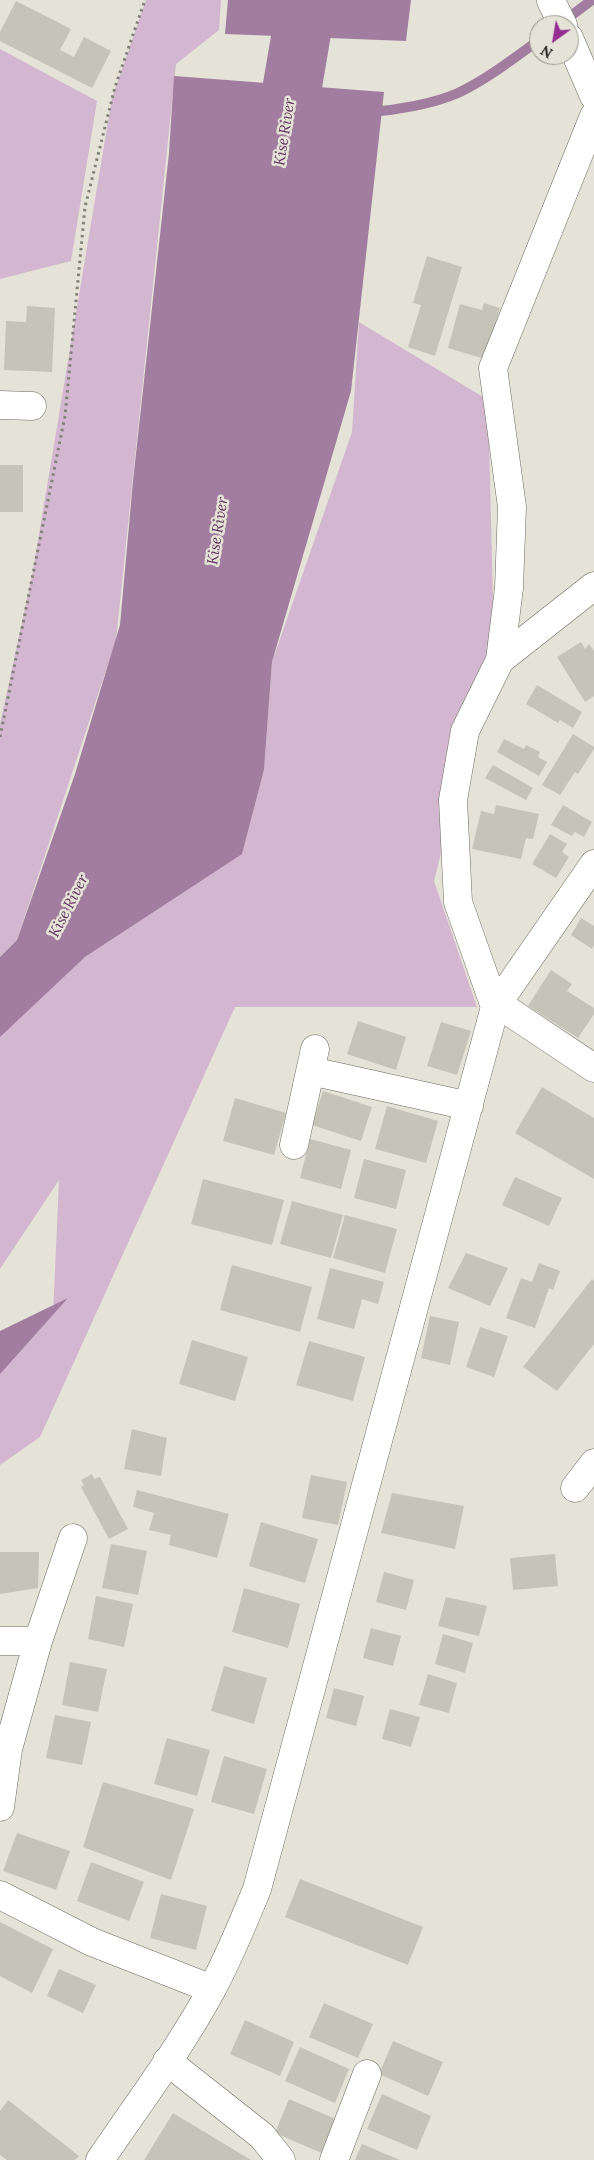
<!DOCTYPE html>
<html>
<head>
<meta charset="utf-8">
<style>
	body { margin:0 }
	#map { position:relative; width:594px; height:2160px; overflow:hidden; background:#e5e3d7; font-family:Lora,serif }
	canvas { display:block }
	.north { position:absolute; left:529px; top:15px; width:50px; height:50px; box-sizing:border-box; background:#e5e3d7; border:1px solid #97968d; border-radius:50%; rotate:212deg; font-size:14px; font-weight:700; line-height:20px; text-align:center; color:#23231e }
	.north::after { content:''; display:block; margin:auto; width:18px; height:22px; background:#952e93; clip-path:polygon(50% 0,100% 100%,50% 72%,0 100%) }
</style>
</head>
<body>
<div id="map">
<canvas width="594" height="2160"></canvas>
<div class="north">N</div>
</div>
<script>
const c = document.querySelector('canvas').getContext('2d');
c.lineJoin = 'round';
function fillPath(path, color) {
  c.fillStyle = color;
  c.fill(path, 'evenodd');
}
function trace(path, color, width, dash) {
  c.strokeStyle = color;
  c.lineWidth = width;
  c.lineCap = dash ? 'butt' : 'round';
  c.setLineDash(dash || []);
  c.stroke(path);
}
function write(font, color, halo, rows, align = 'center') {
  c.font = font + ' Lora,serif';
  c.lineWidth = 5;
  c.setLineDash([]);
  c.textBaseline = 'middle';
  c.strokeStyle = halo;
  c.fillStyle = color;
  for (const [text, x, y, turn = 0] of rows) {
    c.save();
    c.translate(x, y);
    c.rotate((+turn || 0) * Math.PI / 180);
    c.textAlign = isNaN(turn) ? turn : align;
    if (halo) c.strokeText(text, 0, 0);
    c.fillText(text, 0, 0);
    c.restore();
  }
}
const green = new Path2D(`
	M146 0H221L219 30 176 64 116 640 17 940 0 957V724L32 576 112 98Z
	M0 49 97 101 71 261 0 279Z
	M359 322 488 400 494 640 434 881 477 1007H235L40 1437 0 1465V1355L53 1315 59 1180 0 1269V1031L85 957 242 853 264 770 272 662 352 432Z`);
const water = new Path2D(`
	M228 0H411L406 41 225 34Z
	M174 76 384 92 351 391 272 662 264 770 242 854 85 957 0 1037V957L17 940 75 774 120 625 133 481 169 153Z
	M68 1298 0 1374V1331Z`);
const stream = new Path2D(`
	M564 21 592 0
	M370 112C397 110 433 104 458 93 487 79 513 59 539 40`);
const river = new Path2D(`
	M279 165 307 0`);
const building = new Path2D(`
	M16 1 71 29 60 50 74 57 84 37 111 51 92 88 0 41V32Z
	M427 256 462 267 435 356 408 347 421 305 413 303Z
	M484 303 500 308 485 359 448 348 460 304 482 310Z
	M27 306 55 308 52 372 4 370 6 321 26 322Z
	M0 465H23V512H0Z
	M581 642 585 649 589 644 594 651V696L585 702 557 657Z
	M537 685 582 712 573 728 560 720 558 723 526 704Z
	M573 734 594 747V749L578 774 575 772 560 795 542 785Z
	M504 739 524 749 526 745 540 752 538 757 547 762 539 776 497 752Z
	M493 765 533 788 526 800 485 778Z
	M496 805 539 814 533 839 526 838 521 859 472 849 481 811 494 814Z
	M563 805 592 822 584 837 575 832 572 836 551 825Z
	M550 834 567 844 562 852 569 857 556 878 532 864Z
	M581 918 594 926V945L592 949 571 935Z
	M551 970 572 984 567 991 594 1008V1014L578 1038 528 1006Z
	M358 1021 406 1037 396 1070 347 1054Z
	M441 1022 471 1031 457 1075 427 1066Z
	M542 1087 594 1118V1179L515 1133Z
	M323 1091 372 1107 361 1141 312 1125Z
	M235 1098 286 1113 274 1155 223 1141Z
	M387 1106 438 1121 426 1163 375 1149Z
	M310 1139 351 1150 341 1189 300 1178Z
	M364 1159 406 1170 396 1209 354 1198Z
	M515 1177 562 1198 549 1226 502 1205Z
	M203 1179 284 1200 272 1245 191 1224Z
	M292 1201 343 1215 331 1258 280 1244Z
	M345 1215 397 1229 385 1273 333 1258Z
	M466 1253 508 1268 490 1306 448 1288Z
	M539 1263 560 1271 553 1290 549 1288 535 1328 506 1318 521 1278 532 1282Z
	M232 1265 312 1287 300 1332 220 1310Z
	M330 1268 384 1282 378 1304 362 1299 354 1329 317 1319Z
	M592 1279 594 1281V1344L557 1391 523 1367Z
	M430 1316 459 1322 450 1365 421 1358Z
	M480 1327 508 1336 494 1377 466 1367Z
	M192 1340 248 1357 235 1401 179 1384Z
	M309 1341 365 1357 353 1401 296 1385Z
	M132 1429 167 1438 161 1476 124 1469Z
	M92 1474 94 1479 100 1477 128 1529 109 1539 81 1487 84 1485 81 1480Z
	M311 1475 347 1482 338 1525 302 1518Z
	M137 1490 229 1514 217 1558 169 1545 171 1535 149 1530 154 1513 133 1507Z
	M392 1493 464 1506 455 1549 381 1533Z
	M261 1522 318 1539 305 1583 249 1566Z
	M111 1544 147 1551 138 1595 102 1588Z
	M0 1552H39L38 1588 0 1594Z
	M555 1554 558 1586 513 1590 510 1558Z
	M384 1572 414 1580 406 1610 376 1602Z
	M244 1588 300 1604 288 1648 232 1632Z
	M96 1596 133 1604 124 1647 88 1639Z
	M446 1597 487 1606 479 1636 438 1626Z
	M371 1628 401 1636 393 1666 363 1658Z
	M443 1634 473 1643 465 1673 435 1664Z
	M70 1662 107 1669 98 1712 62 1705Z
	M224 1666 267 1678 254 1724 211 1711Z
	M428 1674 457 1683 449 1713 419 1705Z
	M334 1688 364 1696 356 1726 326 1718Z
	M390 1709 420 1717 411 1747 382 1739Z
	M55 1715 91 1722 82 1765 46 1758Z
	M167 1738 210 1750 197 1796 154 1784Z
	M224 1756 267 1769 254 1814 211 1802Z
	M103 1782 194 1809 171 1880 83 1847Z
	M17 1833 70 1851 56 1890 3 1871Z
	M91 1862 144 1882 129 1921 77 1901Z
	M300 1879 423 1927 408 1965 285 1917Z
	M161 1894 207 1906 196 1950 150 1938Z
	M0 1922 53 1949 32 1993 0 1976Z
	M59 1969 96 1985 83 2013 47 1996Z
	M324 2003 373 2024 358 2058 309 2037Z
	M245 2020 294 2042 280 2076 230 2054Z
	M393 2041 443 2062 428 2096 379 2074Z
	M300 2047 349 2069 335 2103 285 2081Z
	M382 2094 431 2116 417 2150 367 2129Z
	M289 2099 338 2120 324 2154 275 2133Z
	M8 2100 79 2156 75 2160H7L0 2155V2111Z
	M173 2113 251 2160H144Z
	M362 2144 400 2160H355Z`);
const path = new Path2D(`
	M0 737 65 416 85 207 115 87 145 0`);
const minor = new Path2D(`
	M552 0 551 1 563 25
	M569 38 594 96
	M0 405 32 406
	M500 660 594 586
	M498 1004 594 1068
	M495 1007 458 902 453 800 465 731 500 660 509 588 512 507 493 368 594 116
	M311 1071 469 1106
	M294 1145 315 1049
	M575 1488 594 1463
	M0 1641H38
	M0 1807 8 1749 38 1641 73 1538
	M0 1895 92 1942 212 1989
	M167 2061 262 2136 281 2160
	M100 2160C138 2104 181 2047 213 1987 230 1955 243 1923 257 1889L495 1007 594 864
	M334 2160 367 2074`);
const waterNames = [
	["Kise River",285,132,-81],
	["Kise River",218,531,-81],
	["Kise River",69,906,-63]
];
fillPath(green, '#d3b7d0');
fillPath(water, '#a17d9f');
trace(stream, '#a17d9f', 10);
trace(river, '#a17d9f', 59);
fillPath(building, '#c6c4b8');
trace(minor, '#6c6a5f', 29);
trace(path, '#828179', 3, [2.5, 4]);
trace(minor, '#fff', 28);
write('italic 15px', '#60315f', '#e5e3d7', waterNames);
</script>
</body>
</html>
